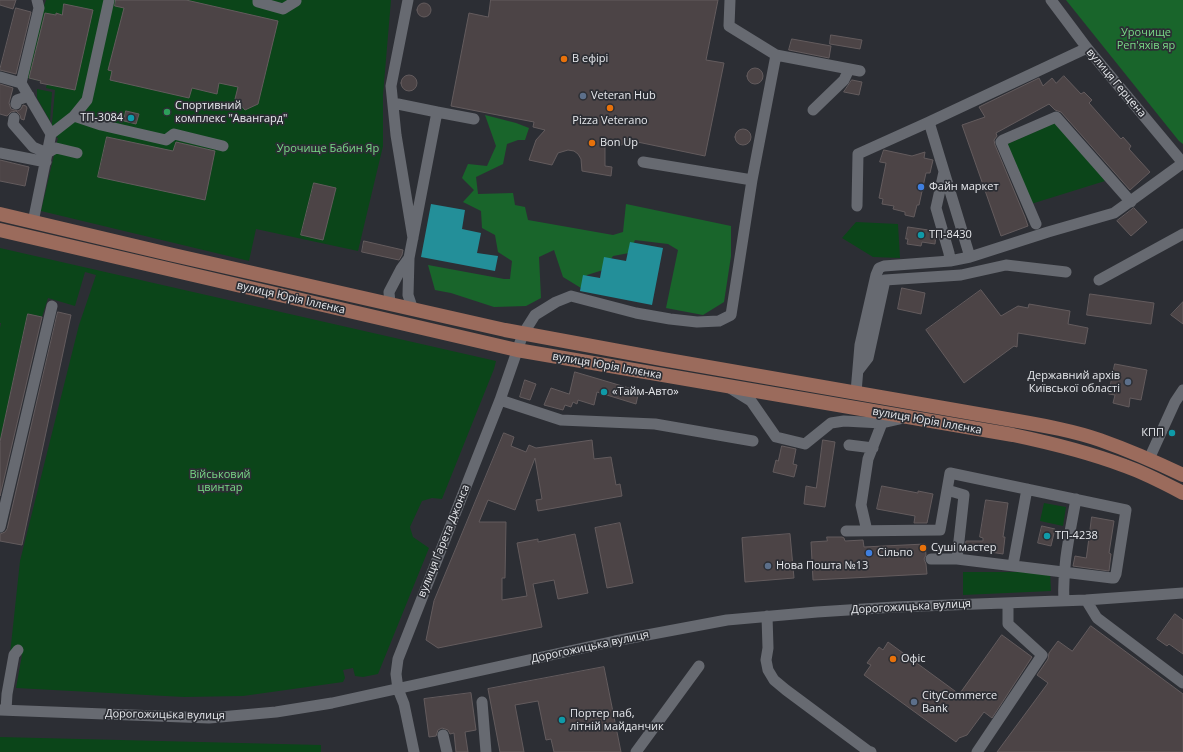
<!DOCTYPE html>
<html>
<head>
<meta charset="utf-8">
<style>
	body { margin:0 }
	canvas { display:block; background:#2c2e34 }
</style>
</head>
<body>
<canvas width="1183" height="752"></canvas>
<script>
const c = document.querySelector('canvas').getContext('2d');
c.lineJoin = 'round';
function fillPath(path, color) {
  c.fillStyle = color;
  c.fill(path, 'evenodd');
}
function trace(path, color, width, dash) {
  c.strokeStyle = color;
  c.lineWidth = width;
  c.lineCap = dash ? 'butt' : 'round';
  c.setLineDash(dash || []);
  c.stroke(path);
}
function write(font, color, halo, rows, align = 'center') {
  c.font = font + ' "Open Sans",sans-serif';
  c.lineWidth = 3.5;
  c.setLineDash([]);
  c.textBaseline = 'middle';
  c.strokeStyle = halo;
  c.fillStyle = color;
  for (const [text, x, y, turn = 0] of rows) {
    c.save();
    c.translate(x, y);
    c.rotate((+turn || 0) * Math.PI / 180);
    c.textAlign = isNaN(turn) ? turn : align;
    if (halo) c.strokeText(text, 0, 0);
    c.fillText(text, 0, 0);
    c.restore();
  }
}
const green = new Path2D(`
	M46 0H391L383 95V146L358 251 256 229 249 261 41 211 58 138 51 134 55 90 46 88 47 84 40 81 27 78 42 12Z
	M37 89 52 92 50 121 37 98Z
	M1057 122 1105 181 1031 204 1005 145Z
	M856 222 898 224 900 258 873 257 842 238Z
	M0 248 496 361 494 369 442 499 432 498 422 501 410 527 413 537 429 548 378 674 363 677 355 676 353 668 343 670 345 678 343 682 243 696 184 697 16 688 22 655 10 654 20 561 79 325 96 275 85 272 75 306 48 298 42 317 28 314 0 442V328L1 323H0Z
	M1044 503 1066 507 1063 526 1040 521Z
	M963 572H1050L1051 591 963 595Z
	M0 737 321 745V752H0Z`);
const forest = new Path2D(`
	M1066 0H1183V144L1179 141Z
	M485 115 516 123 529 128 525 140H518L507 144 503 164 476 177 478 194 513 193 515 205 525 207 528 220 613 235 623 232 626 204 731 226V256L724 302 703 315 666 308 678 250 668 244 635 240 629 253 613 256 603 270 587 275 581 288 563 277 554 250 539 257 541 298 526 306 494 307 451 293 435 290 428 265 504 279H510L512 261 498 252 495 235 482 228 481 211 463 202 474 190 462 178 468 164 487 166 496 146Z`);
const water = new Path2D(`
	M431 204 465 210 462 229 481 233 477 253 498 256 495 271 421 257Z
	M630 242 663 248 652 305 580 291 583 275 600 278 604 257 626 261Z`);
const building = new Path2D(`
	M0 0H16L13 9 0 5Z
	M116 0H186L278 21 258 104 245 110 235 99 238 87 219 83 217 94 192 88 189 98 110 80 112 71 108 70 124 8 115 6Z
	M491 0H718L706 60 724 63 705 156 623 139 622 145 605 141V166L612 167 611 176 582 171 581 159 578 154 574 151 568 150 558 153 552 165 529 160 536 140 545 130 533 127 534 122 451 106 469 13 488 17Z
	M417 10a7 7 0 1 1 14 0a7 7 0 1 1-14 0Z
	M64 4 93 10 75 90 40 83 41 81 29 78 45 13 56 15V13L62 15Z
	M16 8 31 12 16 74 0 70Z
	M831 35 862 40 860 49 830 44Z
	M792 39 831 46 829 58 789 50Z
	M747 76a8 8 0 1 1 16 0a8 8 0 1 1-16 0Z
	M401 83a8 8 0 1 1 16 0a8 8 0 1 1-16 0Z
	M1064 76 1081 94 1084 92 1092 100 1089 103 1121 139 1123 137 1131 146 1129 149 1150 172 1130 190 1061 112 1055 110 1049 104 996 133 997 136 994 140 995 145 1025 217 1028 226 1001 236 962 125 985 117 979 107 985 104 1039 78 1043 86 1052 78 1056 83Z
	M852 80 862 82 859 95 844 92Z
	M0 84 13 88 9 103 11 109 18 111 21 109 23 105 26 106 27 108 24 120 21 119 20 115 16 111 11 112 7 116 0 114Z
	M126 111 139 114 136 124 124 121Z
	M735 137a8 8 0 1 1 16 0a8 8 0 1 1-16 0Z
	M107 137 173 151 176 142 215 151 205 200 98 177Z
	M884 150 912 156 925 152 924 158 933 160 930 173H926L919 205H917L914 217 905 215V212L893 209 894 206 882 204 883 199 879 198 886 163 880 162Z
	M0 160 29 167 25 186 0 181Z
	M314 183 336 188 323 240 301 235Z
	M1134 208 1147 222 1131 236 1117 221Z
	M908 227 935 231 936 235 935 244 922 242 921 246 907 244 908 239H906Z
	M364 241 403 250 402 255 399 260 362 252Z
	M902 288 925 293 921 314 898 309Z
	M981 290 1001 316 1018 306 1028 308 1029 304 1070 311 1068 324 1088 328 1085 344 1018 333 1017 347 1014 346 964 383 926 330Z
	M1090 294 1154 303 1151 324 1087 315Z
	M1183 302V324L1171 315Z
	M58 312 71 315 22 545 0 541V534L5 532 7 529Z
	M28 314 42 317 0 496V442Z
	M1115 364 1147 370 1141 400 1130 398 1129 407 1113 403 1115 395 1109 394Z
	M575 372 639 391 636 404 597 392 594 405 578 400 577 404 573 402 571 407 565 405 563 410 544 405 551 388 569 394Z
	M525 380 536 384 530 400 520 397Z
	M504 433 514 437 511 446 526 452 529 445 536 448 592 440 594 459 611 457 616 485 620 484 622 496 538 511 536 500 542 499 535 458 515 510 488 500 479 522H506L505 578H502V600L527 596 517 543 538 539V542L575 534 588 593 558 599 554 580 533 584 542 627 438 648 426 640 434 601Z
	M823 440 835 442 825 507 804 504 806 486 816 488Z
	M782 446 796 449 793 464 797 465 794 477 773 472 776 460 778 461Z
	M882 486 918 493V491L933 494 927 523H914L915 516 877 509Z
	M986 500 1008 503 1003 537H1005L1003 554 965 548 966 541H983V538L980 537Z
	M1092 517 1114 521 1109 553 1111 554 1109 571 1073 566 1075 556 1086 558Z
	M620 523 633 583 607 588 595 528Z
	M1042 526 1055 529 1051 546 1038 543Z
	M790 534 794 578 745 582 742 538Z
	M827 537H842L844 538 845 541 863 540 864 547 925 544 926 555 924 559 926 564 927 574 813 580 811 542 827 541Z
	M1175 614 1183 620V654L1169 644 1167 646 1157 639Z
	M1091 626 1183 694V752H997L1048 683 1037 675 1048 659 1049 653 1058 641 1072 651Z
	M1002 635 1032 657 992 718 984 712 967 735 959 738 956 742 864 675 871 665 867 663 879 647 883 650 888 642 959 694Z
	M604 667 621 752H554L551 739 546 740 538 701 515 705 524 752H500L488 689Z
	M471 693 476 730 465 732 468 752H456L454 733 450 734 448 730 442 728 438 730 436 736 429 737 424 699Z`);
const minor = new Path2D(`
	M258 0V2L283 9 296 1
	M408 0 391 86 396 135 413 238
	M730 0 729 26 776 55 860 71
	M1051 0 1087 48 1183 163
	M0 77 21 83
	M393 103 437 112
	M16 104 17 100 29 96
	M813 110 844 80 849 69
	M74 116 87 100 109 0
	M14 118 13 124 33 147 47 153 56 148 77 153
	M51 134 74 116 101 125 166 140 174 134 223 146
	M0 153 46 162
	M643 162 752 180
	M944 172 936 208 949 253 950 261
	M857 206 858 154 929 122
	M33 222 51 134 21 83 39 8 37 0
	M1036 224 1001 142 1003 140 1056 117 1131 202
	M970 257 1048 232 1114 213 1183 163
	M1099 280 1183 234
	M390 304 389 292 401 269 409 258
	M413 310 408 295 409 258 437 112 474 119
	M858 371 868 358 885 280 961 275 1006 265 1066 272
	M730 388 751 401 776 437 805 444 831 423 844 421 882 423 904 418
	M856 392 860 345 876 275 879 268 884 266 950 261 970 257 929 122 1087 48
	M500 400 561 420 655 424 753 441
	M849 445 873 448
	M1149 459 1175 402 1183 390
	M947 490 964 495 957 559
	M0 527 52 306
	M846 531 940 530 950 473 1126 510 1116 574 1114 578H1112L957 559H931
	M867 531 861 505 868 459 882 423
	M1013 565 1027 489
	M1086 600 1097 618 1183 683
	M1064 601C1062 566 1070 533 1076 499
	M767 616 768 648 766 660 768 670 774 680 786 690 868 751 871 752
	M482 702 486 752
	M0 710 209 718 276 712 332 703 615 641 727 620 817 612 895 607 1086 600 1183 593
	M6 710 7 694 14 655 18 650
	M443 735 447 752
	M414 752 404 704 398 689 396 674 398 659 500 400 523 334 535 315 556 302 571 296 636 313 670 319 697 322 719 321 731 315 752 180 776 55
	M636 752 699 666
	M977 752 1042 655 1008 624V603`);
const major = new Path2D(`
	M0 214 169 254 505 330 662 359 1018 421C1046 426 1074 431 1100 440 1128 450 1156 462 1183 475
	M0 230 517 350 1013 435C1051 443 1088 452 1125 466 1145 473 1164 483 1183 493`);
const markers = [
	[564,59,4,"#e8710a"],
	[583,96,4,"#5c6f8a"],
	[610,108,4,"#e8710a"],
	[167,112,4,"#2e9e5b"],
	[131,118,4,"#0f9aa8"],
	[592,143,4,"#e8710a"],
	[921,187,4,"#3f7fe0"],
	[921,235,4,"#0f9aa8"],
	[1128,382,4,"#5c6f8a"],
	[604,392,4,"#0f9aa8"],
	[1172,433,4,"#0f9aa8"],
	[1047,536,4,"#0f9aa8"],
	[923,548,4,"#e8710a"],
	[869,553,4,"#3f7fe0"],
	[768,566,4,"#5c6f8a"],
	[893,659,4,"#e8710a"],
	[914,702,4,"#5c6f8a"],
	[562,720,4,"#0f9aa8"]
];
const parkNames = [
	["Урочище",1146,33],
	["Реп'яхів яр",1146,46],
	["Урочище Бабин Яр",328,149],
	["Військовий",220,475],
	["цвинтар",220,488]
];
const poiNames = [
	["В ефірі",572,59],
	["Veteran Hub",591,96],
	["Спортивний",175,106],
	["комплекс \"Авангард\"",175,119],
	["ТП-3084",123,118,"right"],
	["Pizza Veterano",610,121,"center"],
	["Bon Up",600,143],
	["Файн маркет",929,187],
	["ТП-8430",929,235],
	["Державний архів",1120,376,"right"],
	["Київської області",1120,389,"right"],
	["«Тайм-Авто»",612,392],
	["КПП",1164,433,"right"],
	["ТП-4238",1055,536],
	["Суші мастер",931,548],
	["Сільпо",877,553],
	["Нова Пошта №13",776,566],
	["Офіс",901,659],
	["CityCommerce",922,696],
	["Bank",922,709],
	["Портер паб,",570,714],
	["літній майданчик",570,727]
];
const streetNames = [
	["вулиця Герцена",1116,83,50],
	["вулиця Юрія Іллєнка",291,298,13],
	["вулиця Юрія Іллєнка",607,366,10],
	["вулиця Юрія Іллєнка",927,421,10],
	["вулиця Ґарета Джонса",444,541,-68],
	["Дорогожицька вулиця",911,607,-3],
	["Дорогожицька вулиця",590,647,-12],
	["Дорогожицька вулиця",165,715,1]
];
fillPath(green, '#0b4519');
fillPath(forest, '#19652b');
fillPath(water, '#238f99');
fillPath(building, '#4c4446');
trace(building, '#635b5d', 1);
trace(minor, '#676a71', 11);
trace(major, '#9b6b5c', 14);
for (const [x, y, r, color] of markers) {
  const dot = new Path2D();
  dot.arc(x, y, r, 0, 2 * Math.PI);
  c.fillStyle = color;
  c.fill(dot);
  trace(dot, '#2c2e34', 1.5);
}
write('11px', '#79d987', '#2c2e34', parkNames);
write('11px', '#e7e9ed', '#2c2e34', poiNames, 'left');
write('11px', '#e7e9ed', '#2c2e34', streetNames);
</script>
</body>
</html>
